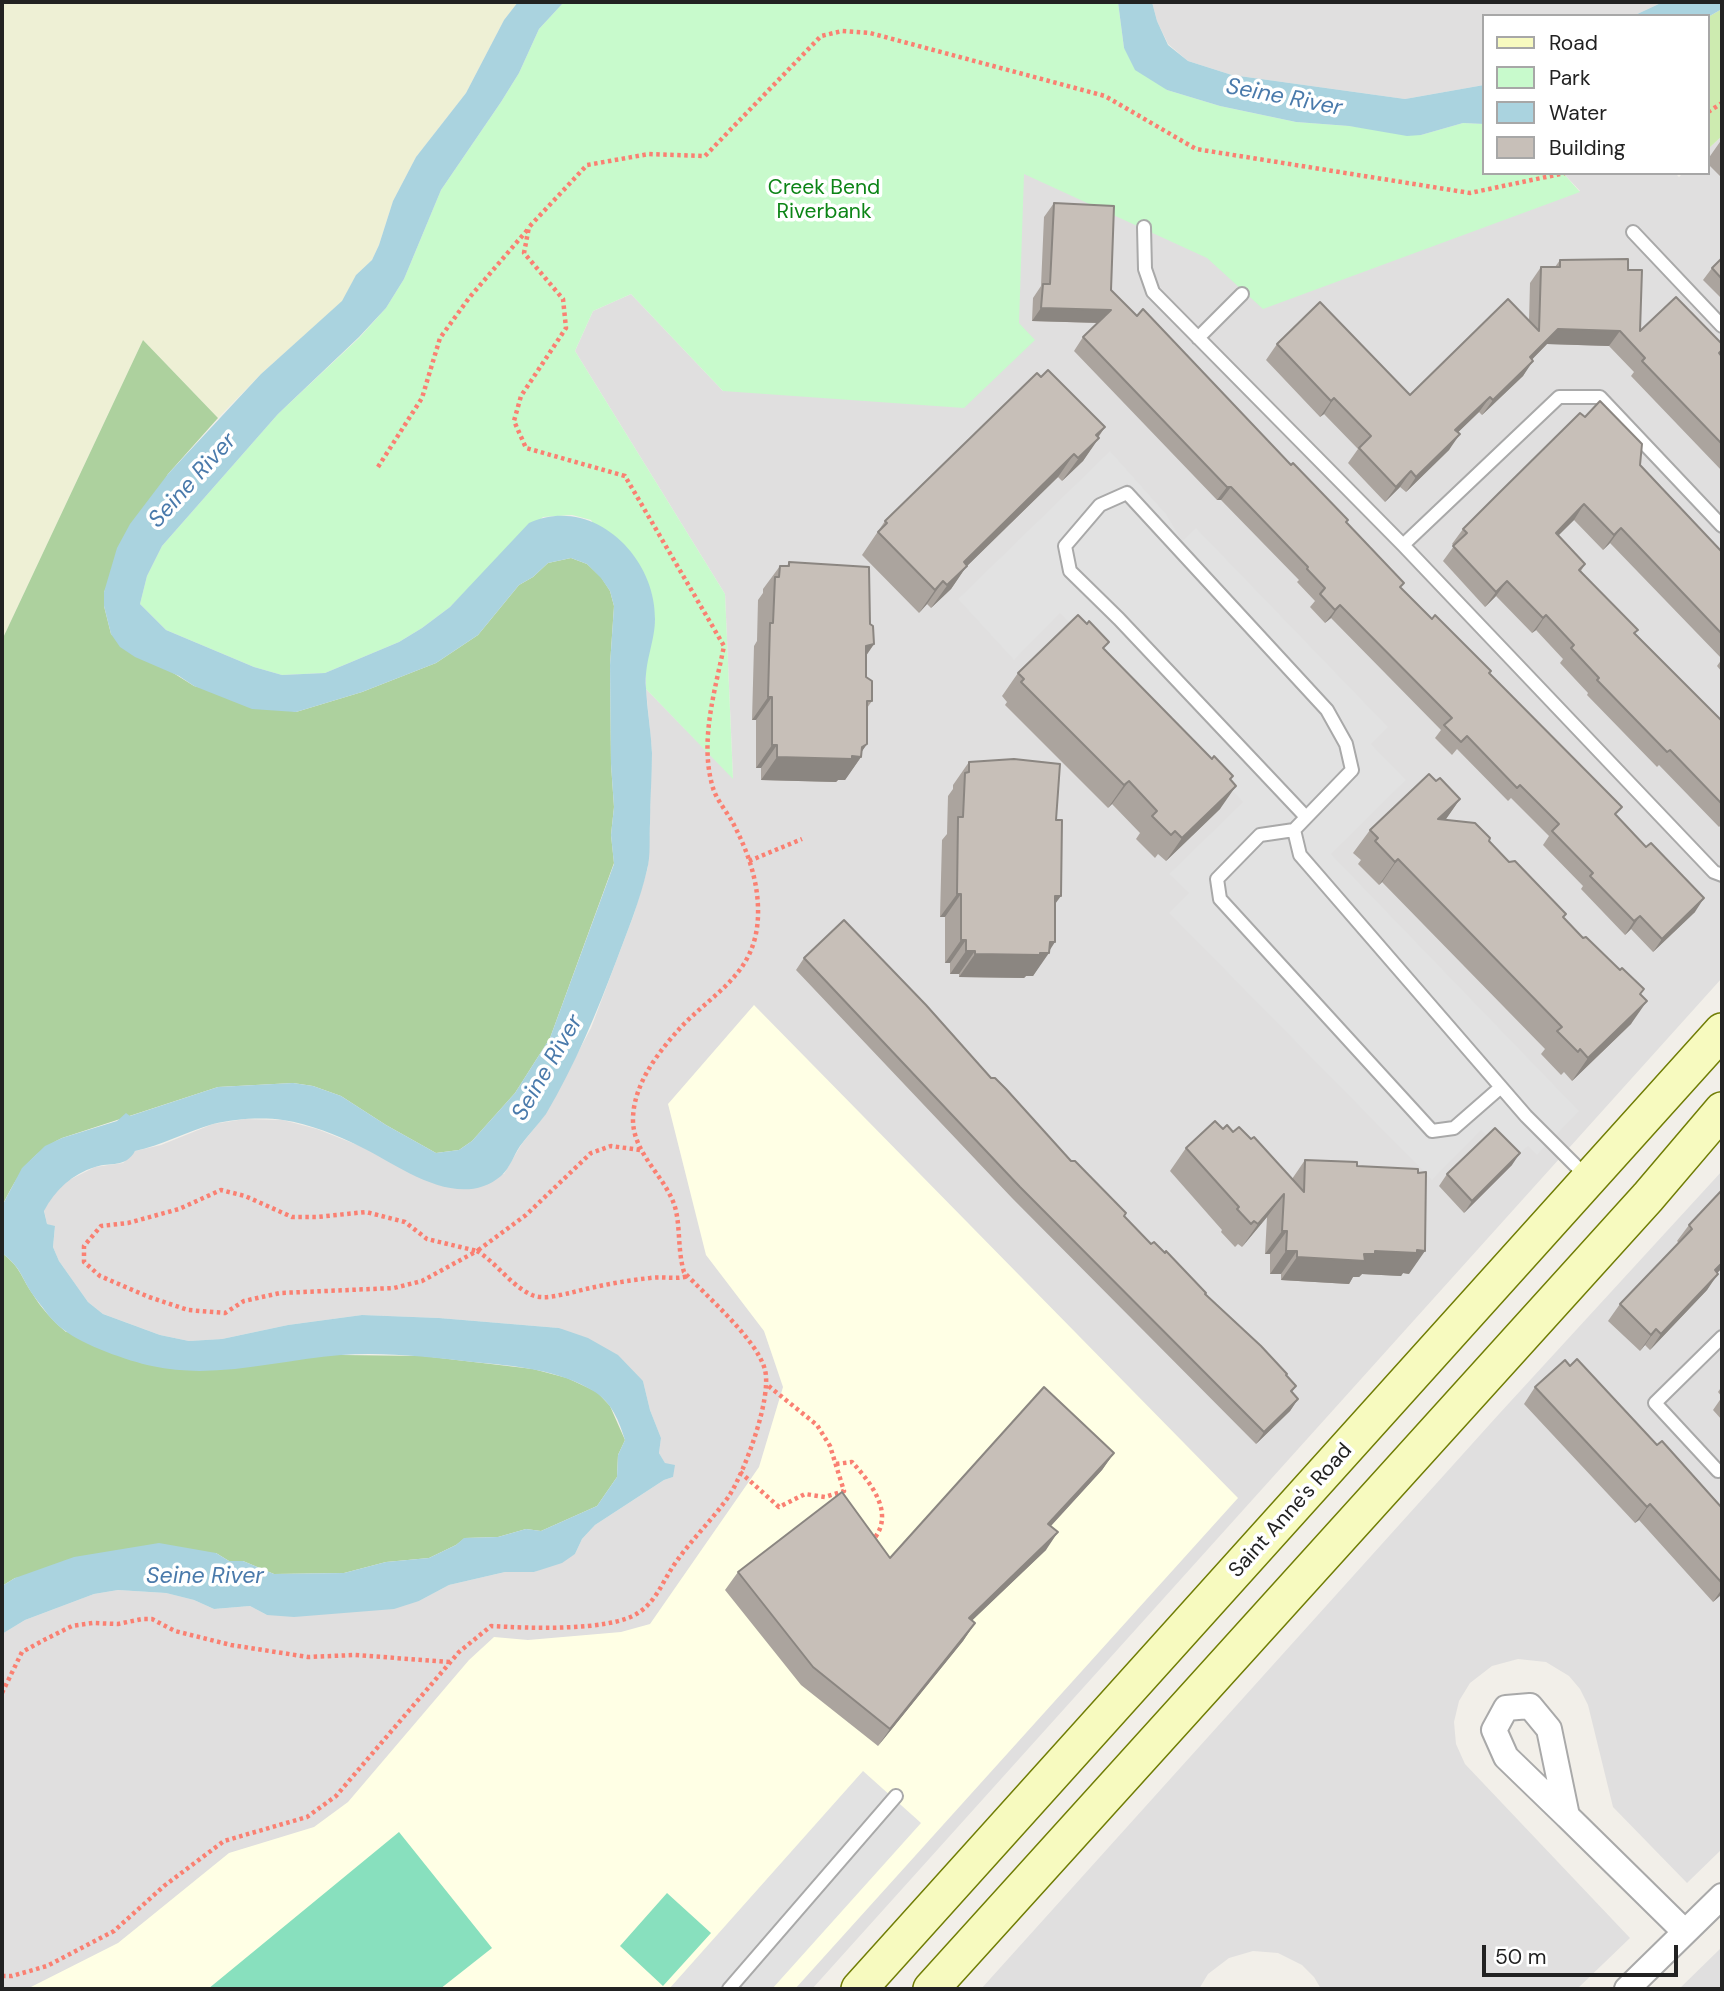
<!DOCTYPE html>
<html>
<head>
<meta charset="utf-8">
<style>
	body { margin:0 }
	#map { position:relative; width:1724px; height:1991px; overflow:hidden; background:#f2efe9; font-family:"DM Sans",sans-serif }
	canvas { display:block }
	.frame { position:absolute; inset:0; border:4px solid #222; pointer-events:none }
	.legend { position:absolute; left:1482px; top:14px; width:228px; height:161px; box-sizing:border-box; background:#fff; border:2px solid #a7a7a7; margin:0; padding:9px 12px; list-style:none; font-size:21px; color:#222 }
	.legend li { display:flex; align-items:center; gap:14px; height:35px }
	.legend b { width:35px; border:2px solid #a7a7a7 }
	.scale { position:absolute; left:1482px; top:1945px; width:196px; height:32px; box-sizing:border-box; border:4px solid #222; border-top:0; padding-left:9px; font-size:21px; line-height:24px; white-space:nowrap; color:#222; -webkit-text-stroke:5px #fff; paint-order:stroke }
</style>
</head>
<body>
<div id="map">
<canvas width="1724" height="1991"></canvas>
<div class="frame"></div>
<ul class="legend">
<li><b style="height:9px;background:#f7fabf"></b>Road</li>
<li><b style="height:19px;background:#c8facc"></b>Park</li>
<li><b style="height:19px;background:#aad3df"></b>Water</li>
<li><b style="height:19px;background:#c7bfb8"></b>Building</li>
</ul>
<div class="scale">50 m</div>
</div>
<script>
const c = document.querySelector('canvas').getContext('2d');
c.lineJoin = 'round';
function fillPath(path, color) {
  c.fillStyle = color;
  c.fill(path, 'evenodd');
}
function trace(path, color, width, dash) {
  c.strokeStyle = color;
  c.lineWidth = width;
  c.lineCap = dash ? 'butt' : 'round';
  c.setLineDash(dash || []);
  c.stroke(path);
}
function write(font, color, halo, rows, align = 'center') {
  c.font = font + ' "DM Sans",sans-serif';
  c.lineWidth = 7;
  c.setLineDash([]);
  c.textBaseline = 'middle';
  c.strokeStyle = halo;
  c.fillStyle = color;
  for (const [text, x, y, turn = 0] of rows) {
    c.save();
    c.translate(x, y);
    c.rotate((+turn || 0) * Math.PI / 180);
    c.textAlign = isNaN(turn) ? turn : align;
    if (halo) c.strokeText(text, 0, 0);
    c.fillText(text, 0, 0);
    c.restore();
  }
}
const residential = new Path2D(`
	M1152 2H1663L1633 16H1484V85L1405 99 1232 75 1188 61 1168 44 1157 21Z
	M981 110 1580 191 1563 173H1675L1679 177 1683 173H1708V149L1722 136V978L812 1989H2V1634L25 1620 94 1594 118 1590 166 1593 194 1600 214 1609 250 1606 267 1615 419 1601 449 1585 505 1572H534L575 1554 582 1539 595 1525 664 1480 673 1477 659 1453 661 1438 650 1410 643 1381 559 1328 439 1318 362 1315 288 1325 222 1339 189 1341 160 1335 103 1314 88 1302 59 1261 53 1247 55 1227 47 1224 44 1210 53 1194 67 1181 95 1167 123 1163 135 1151 161 1145 213 1124 245 1119 283 1120 317 1129 360 1146 504 1174 521 1145 544 1116 591 1028 634 914 648 867 652 752 646 689 733 778 725 594 575 351 593 311 631 294 723 391 974 301Z
	M1722 1171V1849L1687 1883 1613 1807 1588 1705 1580 1689 1569 1676 1546 1662 1518 1659 1492 1666 1470 1683 1459 1701 1454 1722 1456 1744 1465 1764 1630 1938 1577 1989H1321L1314 1977 1302 1965 1278 1953 1253 1951 1229 1958 1208 1974 1199 1989H981L1499 1414Z
	M1722 1947V1989H1679Z`);
const education = new Path2D(`
	M754 1005 1238 1498 795 1989H27L118 1943 229 1853 314 1827 348 1802 469 1660 494 1637 528 1640 621 1632 650 1624 759 1467 783 1387 764 1331 706 1255 668 1104Z`);
const farmland = new Path2D(`
	M2 2H518L504 20 466 93 416 157 393 201 379 245 372 260 356 275 343 301 261 374 218 418 143 340 2 640Z`);
const grass = new Path2D(`
	M1722 9V136L1708 149V17Z`);
const forest = new Path2D(`
	M143 340 218 418 168 474 104 592V606L111 634 194 686 296 712 362 692 436 663 478 635 519 585 533 577 548 563 571 558 587 564 601 577 610 591 614 606 610 665 611 764 614 807 611 835 614 863 550 1038 515 1093 472 1141 459 1150 436 1153 386 1125 341 1096 313 1086 293 1083 218 1087 62 1138C29 1154 18 1175 2 1206V640Z
	M2 1253C21 1268 20 1275 32 1293 41 1308 53 1321 66 1332L342 1355 423 1356 533 1369 567 1378 597 1392 610 1406 625 1440 618 1455 617 1477 597 1506 541 1531 526 1529 498 1537 465 1538 456 1545 429 1558 386 1562 344 1573 274 1574 243 1561H229L216 1553 15 1578 2 1586Z`);
const park = new Path2D(`
	M564 2H1118L1124 48 1167 90 1220 106 1296 122 1349 126 1421 135 1463 123 1484 124V173H1563L1580 192 1263 309 1207 258 1024 174 1019 323 1035 340 964 408 723 391 631 294 593 311 575 351 725 594 733 779 646 689V664L655 621 591 520 572 515 543 517 450 607 422 628 399 642 325 673 282 675 254 667 166 630 140 604 147 576 162 546 278 414 359 338 386 308 404 279 441 190 501 102 519 73 539 29Z`);
const pitch = new Path2D(`
	M399 1832 492 1948 440 1989H208Z
	M667 1893 711 1933 663 1986 620 1946Z`);
const parking = new Path2D(`
	M1110 451 1166 514 1182 541 1196 528 1388 727 1371 744 1406 780 1331 854 1579 1111 1537 1155 1528 1146 1512 1161 1481 1130 1432 1180 1169 913 1189 893 1169 874 1243 802 1060 613 1014 660 958 599Z
	M863 1771 921 1823 772 1989H669Z`);
const water = new Path2D(`
	M518 2H564L539 29 519 73 501 102 441 190 404 279 386 308 359 337 278 414 162 546 147 576 140 604 166 630 254 667 282 675 325 673 399 642 422 628 450 607 529 523C592 494 656 556 655 619 655 642 644 662 646 688 647 710 651 731 652 753 652 776 650 800 650 823 649 838 651 856 647 870 640 900 628 930 617 959 597 1012 575 1065 546 1114 538 1125 528 1135 520 1146 514 1155 510 1168 501 1176 458 1212 400 1166 361 1147 337 1135 310 1124 283 1120 261 1117 234 1119 213 1124 186 1132 162 1145 135 1151 126 1168 110 1162 95 1167 72 1174 55 1190 44 1211L47 1224 55 1226 53 1247 59 1261 88 1302 103 1314 160 1335 189 1341 222 1339 288 1325 362 1315 439 1318 559 1328 588 1338 618 1355 643 1381 650 1410 661 1438 659 1453 665 1463 675 1465 673 1477 664 1480 595 1525 582 1539 575 1554 562 1563 534 1572H505L449 1585 419 1601 394 1609 294 1617 267 1615 250 1606 214 1609 194 1600 166 1593 118 1590 94 1594 25 1620 2 1634V1586L15 1578 74 1557 159 1543 216 1553 229 1561H243L274 1574 344 1573 386 1562 429 1558 456 1545 464 1538 498 1537 526 1529 541 1531 597 1506 617 1477 618 1455 625 1440C619 1421 612 1403 595 1392 558 1369 515 1366 473 1362 429 1357 385 1352 341 1355 278 1360 215 1380 152 1366 128 1361 83 1345 64 1330 52 1322 45 1310 36 1299 21 1279 23 1269 2 1253V1206L22 1168 45 1146 62 1138 117 1121 126 1113 130 1116 218 1087 293 1083 313 1086 341 1096 386 1125 436 1153 459 1150 472 1141 515 1093 550 1038 614 864 611 835 614 807 611 764 610 665 614 606 610 591 601 578 587 564 571 558 548 563 533 577 519 585 478 635 436 663 362 692 296 712 252 709 194 686 179 676 135 657 120 647 111 634 104 606V592L117 548 130 524 168 474 261 374 342 301 356 275 372 260 379 245 393 201 416 157 466 93 504 20Z
	M1118 2H1152L1157 21 1168 45 1188 61 1232 75 1405 99 1484 85V124L1463 123 1421 135 1407 136 1349 126 1296 122 1220 106 1167 90 1135 70 1124 48Z
	M1663 2H1722V9L1708 17 1633 16Z`);
const path = new Path2D(`
	M1708 112 1722 103
	M378 467 422 398 440 338 469 298 529 228
	M749 861 802 839
	M640 1150 611 1146 591 1153 526 1215 477 1251 427 1239 405 1222 366 1212 317 1217H292L245 1196 221 1190 179 1209 128 1223 101 1226 84 1246V1262L100 1276 149 1297 188 1310 225 1313 244 1301 280 1293 394 1288 422 1281 477 1251C497 1263 511 1286 532 1295 543 1300 559 1295 570 1293 596 1286 623 1281 650 1278 664 1276 675 1280 688 1276
	M836 1464 852 1462C872 1484 896 1515 872 1541
	M740 1472 779 1507 805 1494 825 1497 844 1491 830 1446 817 1425 766 1384
	M2 1693 22 1652 44 1640 72 1626 93 1623 118 1624 142 1619H152L175 1631 231 1645 308 1657 355 1655 450 1662
	M2 1976H12L47 1966 114 1931 164 1886 224 1841 307 1817 336 1796 459 1652 491 1626C526 1628 609 1632 638 1613 657 1601 663 1580 676 1562 692 1539 713 1519 729 1496 745 1471 772 1398 765 1370 757 1339 706 1296 684 1272 677 1249 681 1224 674 1204 663 1174 632 1152 633 1118 634 1083 659 1051 682 1026 716 991 756 973 758 916 759 884 749 854 734 825 728 813 717 801 713 788 699 742 715 691 724 646L625 476 526 448 514 421 521 396 566 328 563 299 524 253 529 227 587 165 649 154 705 156 821 36 842 31 870 33 1105 96 1196 149 1470 193 1565 173`);
const lane = new Path2D(`
	M1144 227 1145 269 1153 292 1403 545 1714 872 1722 875
	M1633 232 1722 326
	M1198 338 1242 294
	M1403 545 1559 397H1600L1722 526
	M1306 817 1119 619 1070 571 1065 546 1100 505 1127 493 1327 710 1346 744 1352 770 1294 830 1300 855 1526 1116 1587 1177
	M1294 830 1260 835 1217 879 1220 899 1432 1131 1454 1128 1501 1087
	M1722 1337 1655 1403 1718 1471 1722 1470
	M729 1989 896 1796`);
const street = new Path2D(`
	M1567 1816 1506 1757 1494 1730 1506 1708 1530 1706 1549 1729 1567 1816 1685 1932
	M1627 1989 1722 1896`);
const secondary = new Path2D(`
	M859 1989 1722 1031
	M931 1989 1648 1197 1722 1110`);
const wall = new Path2D(`
	M1722 139V178L1708 164V159Z
	M1054 203 1111 290 1291 465 1346 522 1401 588 1489 674 1616 816 1695 912 1653 952 1631 929 1625 935 1581 889 1583 886 1543 845 1549 836 1511 798 1508 801 1457 749 1452 755 1435 738 1441 730 1331 618 1325 623 1310 607 1315 601 1297 582 1299 580 1221 500H1217L1074 351 1083 337 1098 323 1032 321 1033 298 1041 286 1044 217Z
	M1722 258V299L1703 280 1712 268Z
	M1560 260 1628 270 1640 331 1722 352 1720 355 1722 357V471L1631 376 1634 372 1609 346 1547 344 1532 359 1523 376 1482 415 1479 412 1458 432 1449 450 1406 492 1400 487 1385 502 1348 463 1358 449 1324 414 1320 417 1266 360 1277 344 1410 395 1529 321 1530 283 1541 267H1555Z
	M1041 377 1105 427 1083 461 1062 481 1058 477 966 567 951 589 931 608 927 604 919 613 862 555 885 521Z
	M1640 465 1722 552V672L1717 666 1722 659 1610 543 1603 550 1574 520 1558 535 1585 564 1581 571 1635 633 1722 721V824L1719 827 1659 765 1657 767 1587 695 1588 693 1560 663 1563 659 1536 630 1532 633 1496 596 1485 607 1443 561 1454 546 1452 544 1463 529Z
	M789 562 870 624 874 644 866 656V677L872 701 867 708V744L862 751 861 757 845 780H838L836 782 761 780V768H756V720H752L754 646 757 641 758 600 763 593V589L780 566H787Z
	M1104 649 1230 780 1220 809 1166 861 1158 854 1155 858 1136 839 1140 833 1112 804 1108 808 1005 705 1007 702 1002 696 1018 673Z
	M969 762 1056 820 1055 904 1049 950 1033 976H1026L1024 978 959 977V974H950V963H945V917H940L942 840 947 834 948 796 953 789V785Z
	M1436 781 1460 799 1445 820 1489 841 1583 938 1641 994 1631 1024 1572 1081 1564 1072 1561 1075 1541 1054 1545 1049 1382 882 1379 885 1358 864 1361 860 1353 853 1370 830Z
	M804 958 991 1078 1151 1244 1205 1294 1296 1386 1292 1392 1298 1399 1290 1411 1256 1444 1012 1198 796 970Z
	M1223 1129 1233 1132 1292 1179 1305 1160 1357 1166 1409 1274 1403 1273 1401 1276 1362 1274 1359 1277H1353L1349 1284 1281 1280V1274H1270V1254H1265L1267 1217 1242 1247 1238 1244 1235 1247 1221 1232 1222 1230 1170 1171 1186 1148Z
	M1512 1165 1464 1213 1439 1186 1447 1174Z
	M1722 1190V1268L1717 1273 1707 1290 1650 1350 1645 1345 1640 1351 1608 1321 1620 1304 1679 1243 1677 1241 1689 1225Z
	M1570 1366 1722 1508V1594L1713 1602 1639 1520 1635 1523 1524 1404 1535 1387Z
	M1722 1386V1397L1718 1392Z
	M1722 1397V1420L1713 1410Z
	M1114 1453 1102 1470 1051 1526 1046 1550 972 1620 975 1623 963 1641 878 1746 801 1685 725 1590 738 1572 890 1558Z`);
const shadedWall = new Path2D(`
	M1041 308 1111 310 1102 323 1032 321Z
	M1558 329 1620 331 1609 346 1547 344 1520 372 1530 357Z
	M1533 361 1523 376 1482 415 1493 400Z
	M1490 397 1479 412 1445 445 1455 430Z
	M1334 398 1324 414 1320 417 1331 401Z
	M1105 427 1092 445 1099 438 1083 461 1062 481 1096 435Z
	M1460 434 1449 450 1406 492 1416 477Z
	M1074 454 1058 477 966 567 951 589 931 608 964 562Z
	M1411 471 1400 487 1385 502 1396 487Z
	M1227 487H1231L1221 500H1217Z
	M1584 504 1574 520 1546 548 1556 533Z
	M1621 528 1610 543 1603 550 1614 535Z
	M943 581 927 604 919 613 935 590Z
	M1507 581 1496 596 1485 607 1496 592Z
	M1340 605 1331 618 1325 623 1335 610Z
	M1546 615 1536 630 1532 633 1543 618Z
	M874 644 858 667 866 646Z
	M768 697H772L756 720H752Z
	M867 744 858 757H861L845 780H838L836 782 761 780 777 757 862 747Z
	M772 745H777L761 768H756Z
	M1129 781 1112 804 1108 808 1124 785Z
	M1236 786 1220 809 1166 861 1182 838Z
	M1460 799 1444 822 1438 819Z
	M1398 859 1382 882 1379 885 1395 862Z
	M957 894H961L945 917H940Z
	M1055 896H1061L1044 919Z
	M1704 898 1695 912 1653 952 1662 939Z
	M1640 916 1631 929 1625 935 1634 921Z
	M961 940H966L950 963H945Z
	M1050 942H1055L1048 953H1049L1033 976H1026L1024 978 959 977 975 954Z
	M966 951H975L959 974H950Z
	M1647 1001 1631 1024 1572 1081 1588 1058Z
	M1520 1153 1512 1165 1464 1213 1472 1201Z
	M1284 1194 1267 1217 1242 1247 1258 1224Z
	M1282 1231H1287L1270 1254H1265Z
	M1417 1250 1425 1251 1409 1274 1403 1273 1401 1276 1362 1274 1359 1277H1353L1349 1284 1281 1280 1297 1257 1364 1254 1375 1251Z
	M1286 1251H1297L1281 1274H1270Z
	M1722 1263V1268L1704 1287 1715 1270Z
	M1718 1274 1707 1290 1650 1350 1661 1334Z
	M1656 1329 1645 1345 1640 1351 1651 1335Z
	M1298 1399 1290 1411 1256 1444 1264 1432Z
	M1114 1453 1102 1470 1036 1542 1048 1524Z
	M1650 1504 1639 1520 1635 1523 1647 1507Z
	M1058 1532 1046 1550 957 1635 969 1618Z
	M1722 1589V1594L1713 1602Z
	M975 1623 963 1641 878 1746 890 1729Z`);
const building = new Path2D(`
	M1054 203 1114 206 1111 290 1137 316 1143 309 1291 465 1293 463 1348 520 1346 522 1404 583 1400 587 1432 619 1435 615 1491 671 1489 673 1622 807 1615 814 1646 847 1651 843 1704 898 1662 939 1640 916 1634 921 1590 876 1593 873 1552 831 1559 824 1520 785 1517 788 1467 736 1461 742 1444 725 1452 718 1340 605 1335 610 1320 594 1325 588 1307 569 1308 567 1231 487H1227L1083 337 1111 310 1041 308 1043 284H1050Z
	M1722 258V279L1712 268Z
	M1628 259V270H1642L1640 331 1676 297 1722 344V350L1719 353 1722 357V444L1642 361 1645 358 1620 331 1558 329 1530 357 1533 361 1493 400 1490 397 1455 430 1460 434 1416 477 1411 471 1396 487 1359 448 1371 436 1334 398 1331 401 1277 344 1320 302 1410 395 1508 299 1539 331 1541 267H1560V260Z
	M1048 370 1105 427 1096 435 1099 438 1078 458 1074 454 964 562 967 566 947 585 943 581 935 590 878 532 887 523 885 521 1037 373 1041 377Z
	M1600 401 1642 444 1640 465 1722 552V634L1621 528 1614 535 1584 504 1556 533 1585 564 1579 570 1638 630 1634 633 1722 721V804L1670 750 1667 752 1597 680 1599 678 1571 648 1574 645 1546 615 1543 618 1507 581 1496 592 1453 546 1467 533 1463 529 1497 495 1580 413 1585 417Z
	M789 562 869 567 870 624 873 626 874 644 866 646V677L872 681V701H867V744L862 747 861 757 852 756V759L777 757V745H772V697H768L770 623H773L775 577H779L780 566H789Z
	M1078 615 1087 624 1089 621 1109 642 1103 648 1212 759 1214 756 1233 776 1230 779 1236 786 1182 838 1175 831 1171 835 1152 816 1157 811 1129 781 1124 785 1021 682 1024 679 1018 673Z
	M1014 759 1060 764 1056 820H1062L1061 896H1055V942H1050L1049 953H1040V955L975 954V951H966V940H961V894H957L958 817H963L965 773 969 772V762Z
	M1429 774 1436 781 1440 778 1460 799 1438 819 1475 823 1490 838 1489 841 1509 862 1515 861 1566 914 1563 917 1583 938 1586 937 1620 970 1622 968 1644 989 1640 994 1647 1001 1588 1058 1580 1049 1578 1052 1557 1031 1562 1027 1398 859 1395 862 1375 841 1378 838 1370 830Z
	M844 920 926 1005 991 1078H995L1006 1089 1071 1161H1075L1126 1213 1124 1216 1151 1244 1154 1242 1165 1253 1166 1251 1206 1293 1205 1294 1261 1346 1287 1374 1286 1375 1296 1386 1291 1391 1298 1399 1264 1432 1020 1187 804 958Z
	M1215 1121 1223 1129 1227 1125 1233 1132 1239 1127 1251 1139 1254 1137 1304 1192 1305 1160 1357 1162V1166L1418 1169V1173L1426 1172 1425 1251 1417 1250V1253L1375 1251V1254H1364L1365 1261 1297 1257V1251H1286L1287 1231H1282L1284 1194 1258 1224 1254 1221 1251 1224 1237 1209 1239 1207 1186 1148Z
	M1495 1128 1520 1153 1472 1201 1447 1174Z
	M1722 1190V1263L1715 1270 1718 1274 1661 1334 1656 1329 1651 1335 1620 1304 1692 1229 1689 1225Z
	M1577 1359 1657 1445 1662 1441 1722 1508V1583L1650 1504 1647 1507 1535 1387 1565 1360 1570 1366Z
	M1044 1387 1114 1453 1048 1524 1058 1532 969 1618 975 1623 890 1729 813 1667 738 1572 842 1492 890 1558Z`);
const parkNames = [
	["Creek Bend",824,188],
	["Riverbank",824,212]
];
const streetNames = [
	["Saint Anne's Road",1291,1511,-48]
];
const waterNames = [
	["Seine River",1284,98,11],
	["Seine River",193,481,-48],
	["Seine River",548,1068,-60],
	["Seine River",205,1577]
];
fillPath(residential, '#e0dfdf');
fillPath(education, '#ffffe5');
fillPath(farmland, '#eef0d5');
fillPath(grass, '#cdebb0');
fillPath(forest, '#add19e');
fillPath(park, '#c8facc');
fillPath(pitch, '#88e0be');
fillPath(parking, '#e2e2e2');
fillPath(water, '#aad3df');
trace(lane, '#a9a9a9', 16);
trace(street, '#a9a9a9', 28);
trace(secondary, '#707d05', 38);
trace(path, '#fa8072', 4.5, [3.5, 3.5]);
trace(lane, '#fff', 12);
trace(street, '#fff', 24);
trace(secondary, '#f7fabf', 35);
fillPath(wall, '#aba49e');
fillPath(shadedWall, '#8b8681');
fillPath(building, '#c7bfb8');
trace(building, '#8b8681', 2);
write('21px', '#0c8416', '#fff', parkNames);
write('21px', '#222', '#fff', streetNames);
write('italic 23px', '#4a7aab', '#fff', waterNames);
</script>
</body>
</html>
